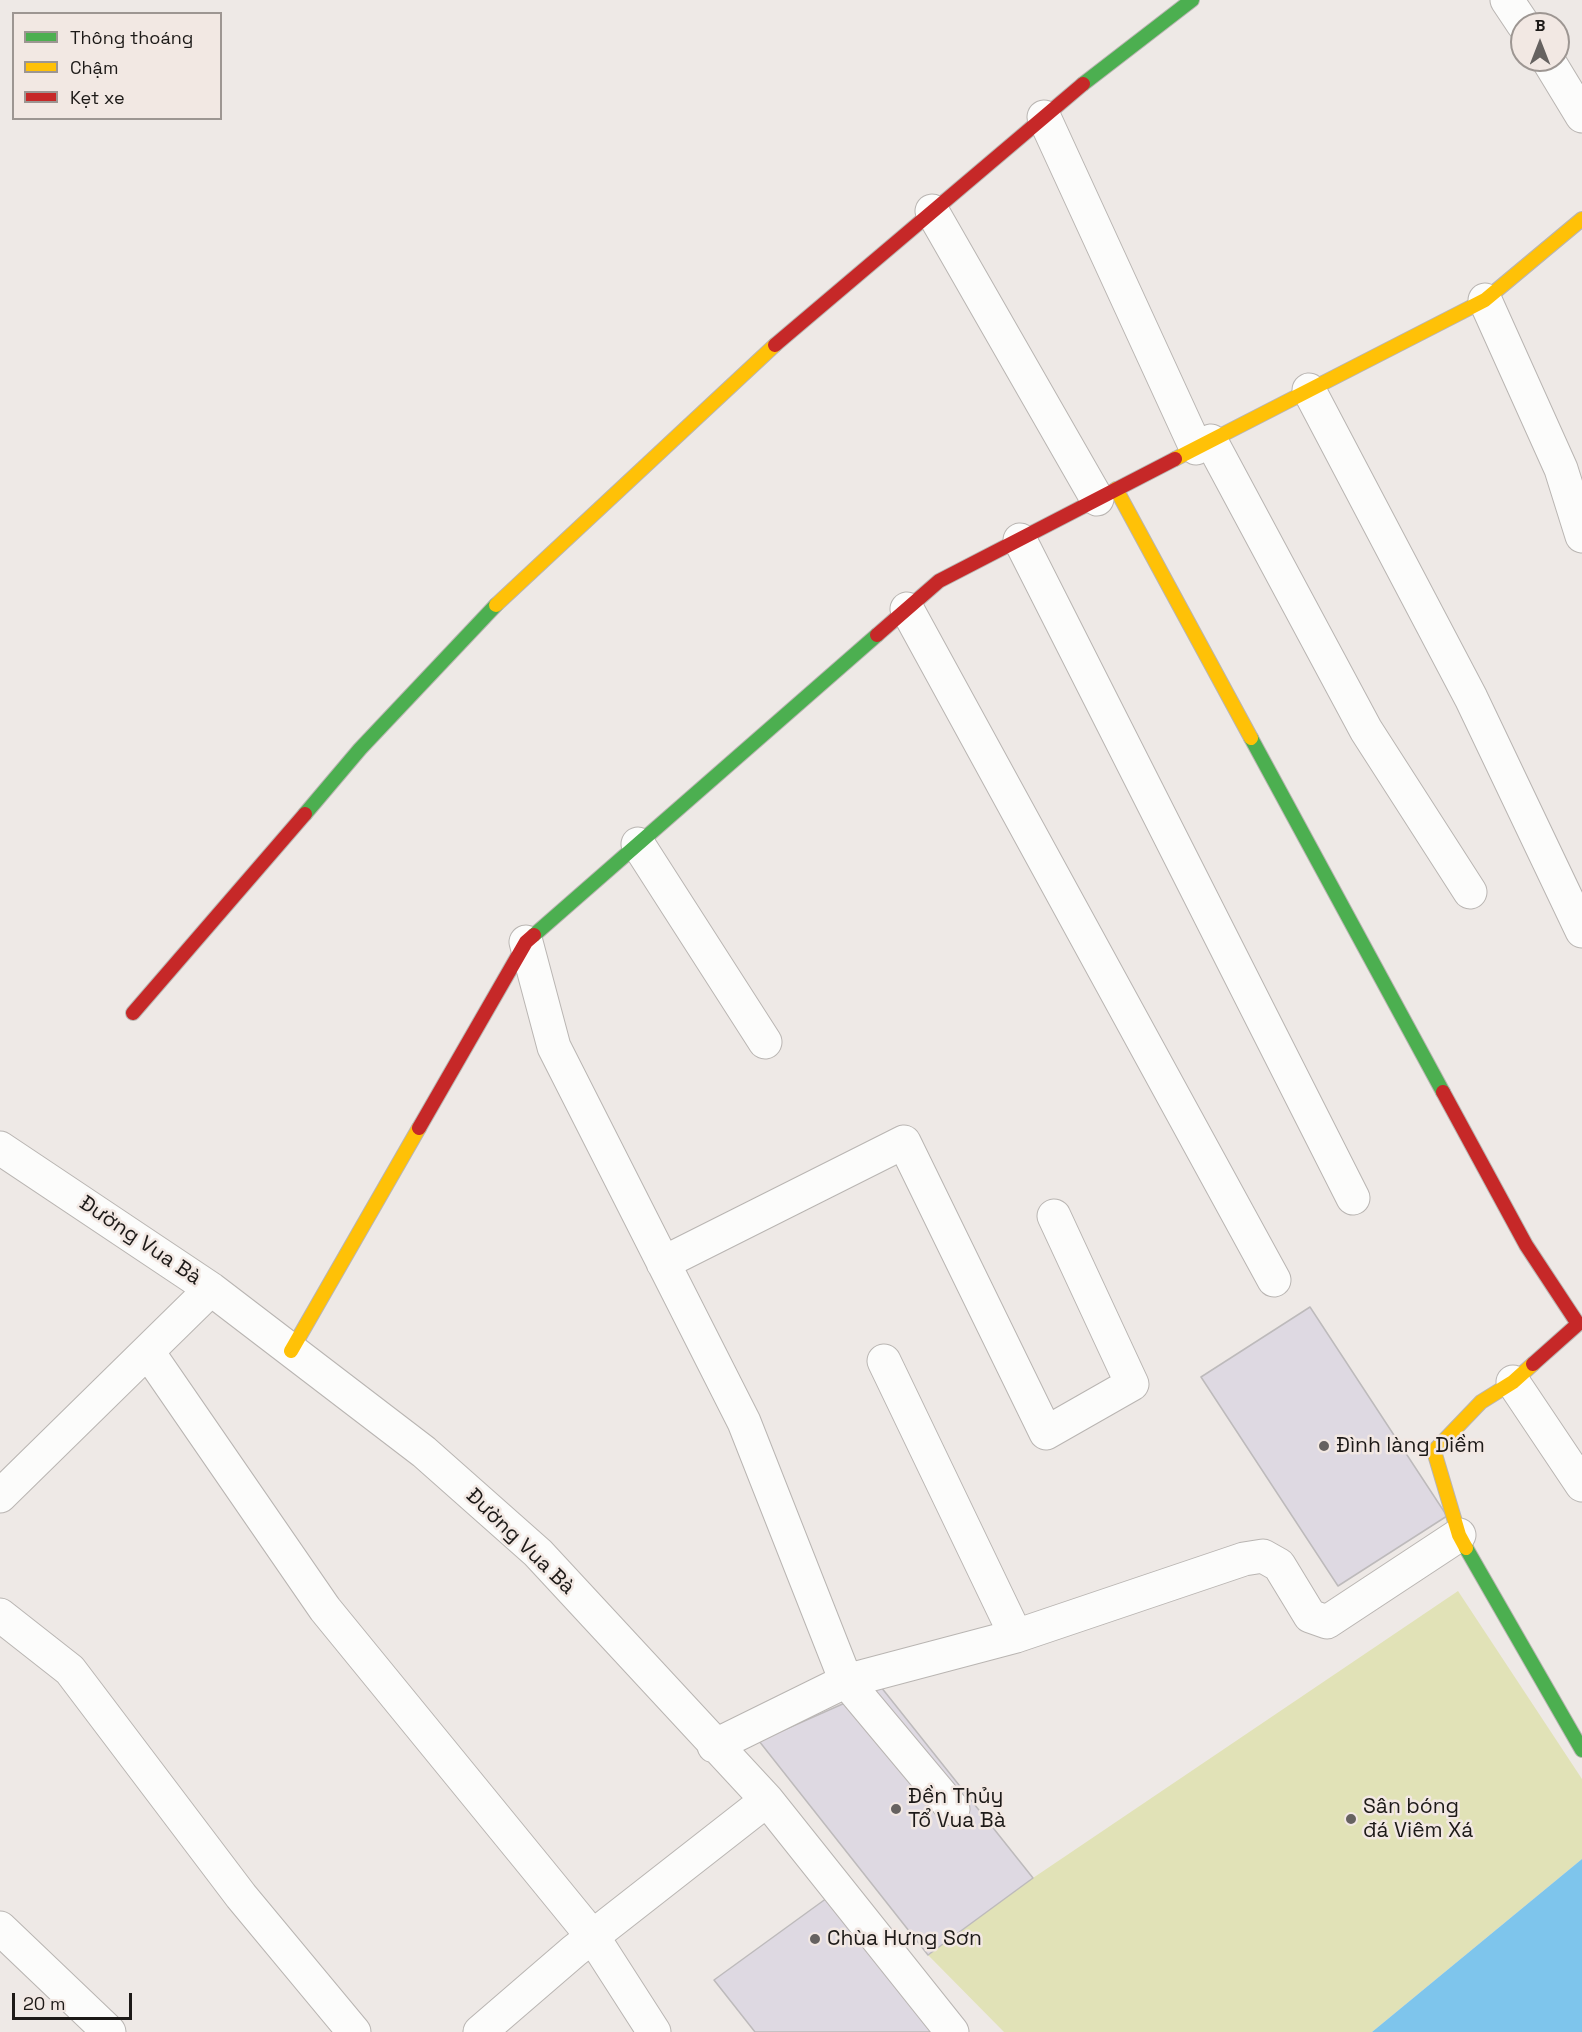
<!DOCTYPE html>
<html>
<head>
<meta charset="utf-8">
<style>
	body { margin:0 }
	#map { position:relative; width:1582px; height:2032px; overflow:hidden; background:#eee9e6; font-family:"Space Grotesk",sans-serif }
	canvas { display:block }
	.legend { position:absolute; left:12px; top:12px; width:210px; height:108px; box-sizing:border-box; background:#f2e8e3; border:2px solid #9d9692; margin:0; padding:8px 10px; list-style:none; font-size:18px; color:#1d1a18 }
	.legend li { display:flex; align-items:center; gap:12px; height:30px }
	.legend b { width:30px; border:2px solid #9d9692 }
	.north { position:absolute; left:1510px; top:12px; width:60px; height:60px; box-sizing:border-box; background:#f2e8e3; border:2px solid #9d9692; border-radius:50%; rotate:0deg; font-size:16px; font-weight:700; line-height:24px; text-align:center; color:#1d1a18 }
	.north::after { content:''; display:block; margin:auto; width:21px; height:27px; background:#666260; clip-path:polygon(50% 0,100% 100%,50% 72%,0 100%) }
	.scale { position:absolute; left:12px; top:1993px; width:120px; height:27px; box-sizing:border-box; border:3px solid #1d1a18; border-top:0; padding-left:8px; font-size:18px; line-height:21px; white-space:nowrap; color:#1d1a18; -webkit-text-stroke:4px #f2e8e3; paint-order:stroke }
</style>
</head>
<body>
<div id="map">
<canvas width="1582" height="2032"></canvas>
<ul class="legend">
<li><b style="height:8px;background:#4caf50"></b>Thông thoáng</li>
<li><b style="height:8px;background:#ffc107"></b>Chậm</li>
<li><b style="height:8px;background:#c62828"></b>Kẹt xe</li>
</ul>
<div class="north">B</div>
<div class="scale">20 m</div>
</div>
<script>
const c = document.querySelector('canvas').getContext('2d');
c.lineJoin = 'round';
function fillPath(path, color) {
  c.fillStyle = color;
  c.fill(path, 'evenodd');
}
function trace(path, color, width, dash) {
  c.strokeStyle = color;
  c.lineWidth = width;
  c.lineCap = dash ? 'butt' : 'round';
  c.setLineDash(dash || []);
  c.stroke(path);
}
function write(font, color, halo, rows, align = 'center') {
  c.font = font + ' "Space Grotesk",sans-serif';
  c.lineWidth = 5;
  c.setLineDash([]);
  c.textBaseline = 'middle';
  c.strokeStyle = halo;
  c.fillStyle = color;
  for (const [text, x, y, turn = 0] of rows) {
    c.save();
    c.translate(x, y);
    c.rotate((+turn || 0) * Math.PI / 180);
    c.textAlign = isNaN(turn) ? turn : align;
    if (halo) c.strokeText(text, 0, 0);
    c.fillText(text, 0, 0);
    c.restore();
  }
}
const green = new Path2D(`
	M1458 1591 1582 1779V1859L1372 2032H1004L928 1955 1033 1878Z`);
const water = new Path2D(`
	M1582 1859V2032H1372Z`);
const building = new Path2D(`
	M1310 1307 1447 1516 1338 1586 1201 1377Z
	M881 1687 1033 1878 928 1955 759 1741Z
	M827 1898 935 2032H755L714 1980Z`);
const street = new Path2D(`
	M1507 0 1523 24
	M1548 60 1582 116
	M1044 117 1196 448
	M932 211 1097 499
	M1485 300 1561 469 1582 536
	M1309 390 1471 698 1582 931
	M1211 441 1366 730 1470 892
	M1020 540 1353 1198
	M907 609 1274 1280
	M638 844 765 1042
	M526 942 554 1047 744 1422 846 1681 953 1809
	M0 1148 211 1289 424 1452 538 1553 767 1800 952 2032
	M663 1263 904 1142 1046 1433 1132 1384 1054 1216
	M148 1352 325 1609 593 1937 654 2032
	M884 1361 1016 1636
	M1513 1382 1582 1485
	M0 1496 211 1289
	M0 1615 70 1670 241 1896 354 2032
	M714 1746 846 1681 1016 1636 1244 1559 1263 1556 1279 1565 1310 1616 1327 1622 1459 1535
	M0 1928 109 2032
	M480 2032 574 1951 767 1800`);
const fast = new Path2D(`
	M1083 84 1192 0
	M1251 738 1443 1092
	M305 814 360 749 496 605
	M534 935 877 635
	M1466 1548 1582 1750`);
const slow = new Path2D(`
	M1175 459 1485 300 1582 219
	M1116 489 1251 738
	M496 605 775 345
	M291 1351 419 1128
	M1466 1548 1459 1535 1434 1451 1481 1402 1513 1382 1533 1364`);
const jam = new Path2D(`
	M775 345 1083 84
	M877 635 939 581 1175 459
	M133 1013 305 814
	M1443 1092 1526 1245 1578 1324 1533 1364
	M419 1128 526 942 534 935`);
const markers = [
	[1324,1446,6,"#666260"],
	[896,1809,6,"#666260"],
	[1351,1819,6,"#666260"],
	[815,1939,6,"#666260"]
];
const streetNames = [
	["Đường Vua Bà",140,1241,34],
	["Đường Vua Bà",520,1542,44]
];
const poiNames = [
	["Đình làng Diềm",1336,1446],
	["Đền Thủy",908,1797],
	["Tổ Vua Bà",908,1821],
	["Sân bóng",1363,1807],
	["đá Viêm Xá",1363,1831],
	["Chùa Hưng Sơn",827,1939]
];
fillPath(green, '#e1e2b7');
fillPath(water, '#7ec5ec');
fillPath(building, '#ded9e2');
trace(building, '#bdbabb', 1.5);
trace(street, '#b9b5b2', 35);
trace(fast, '#b9b5b2', 16);
trace(slow, '#b9b5b2', 16);
trace(jam, '#b9b5b2', 16);
trace(street, '#fcfcfb', 33);
trace(fast, '#4caf50', 14);
trace(slow, '#ffc107', 14);
trace(jam, '#c62828', 14);
for (const [x, y, r, color] of markers) {
  const dot = new Path2D();
  dot.arc(x, y, r, 0, 2 * Math.PI);
  c.fillStyle = color;
  c.fill(dot);
  trace(dot, '#f2e8e3', 2);
}
write('21px', '#1d1a18', '#f2e8e3', streetNames);
write('21px', '#1d1a18', '#f2e8e3', poiNames, 'left');
</script>
</body>
</html>
